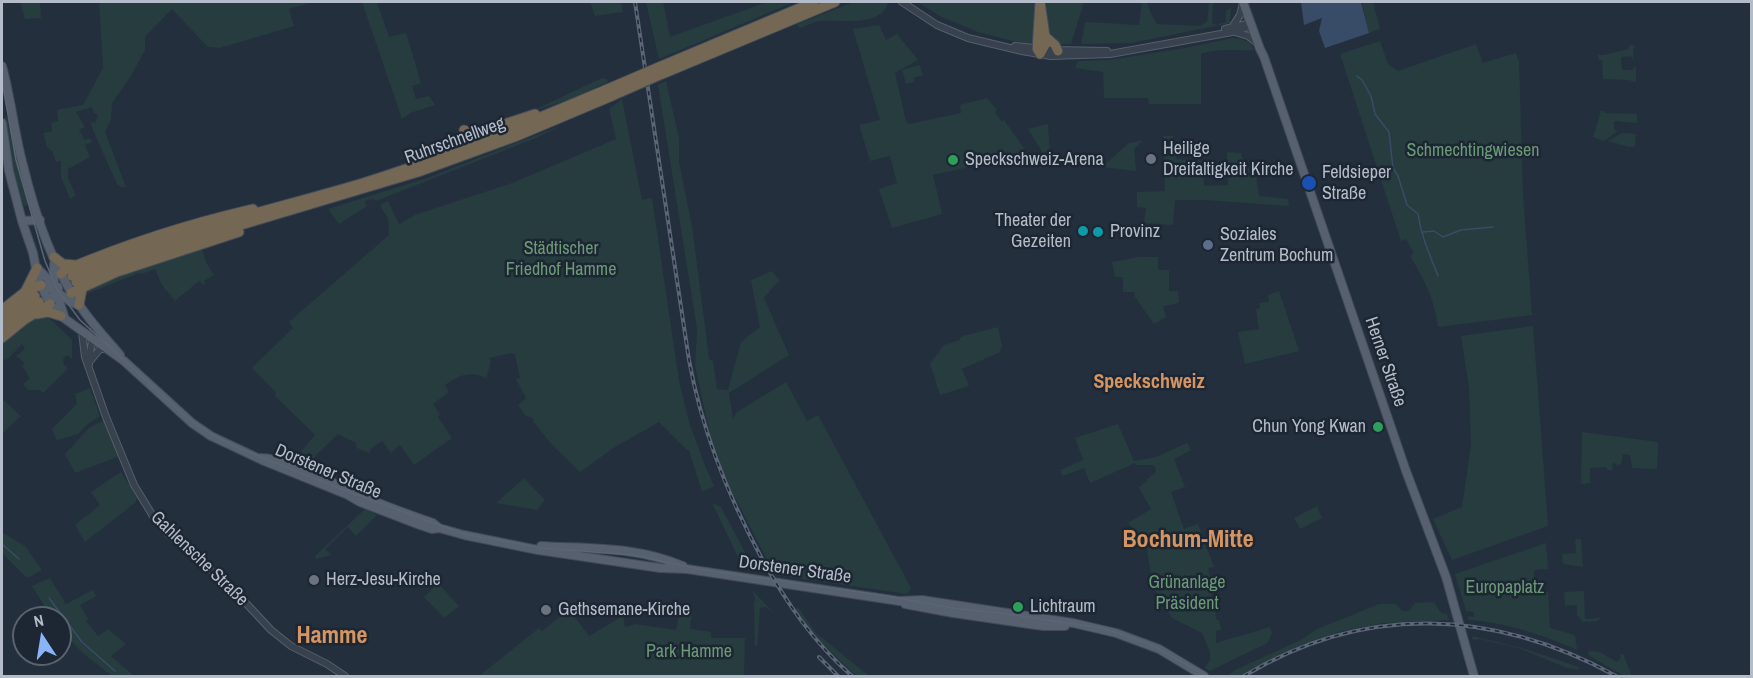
<!DOCTYPE html>
<html>
<head>
<meta charset="utf-8">
<style>
	body { margin:0 }
	#map { position:relative; width:1753px; height:678px; overflow:hidden; background:#242f3e; font-family:"Archivo Narrow",sans-serif }
	canvas { display:block }
	.frame { position:absolute; inset:0; border:3px solid #b4bcc9; pointer-events:none }
	.north { position:absolute; left:12px; top:606px; width:60px; height:60px; box-sizing:border-box; background:#1d2633; border:2px solid #59626f; border-radius:50%; rotate:348deg; font-size:16px; font-weight:700; line-height:24px; text-align:center; color:#b4bcc9 }
	.north::after { content:''; display:block; margin:auto; width:21px; height:27px; background:#8ab4f8; clip-path:polygon(50% 0,100% 100%,50% 72%,0 100%) }
</style>
</head>
<body>
<div id="map">
<canvas width="1753" height="678"></canvas>
<div class="frame"></div>
<div class="north">N</div>
</div>
<script>
const c = document.querySelector('canvas').getContext('2d');
c.lineJoin = 'round';
function fillPath(path, color) {
  c.fillStyle = color;
  c.fill(path, 'evenodd');
}
function trace(path, color, width, dash) {
  c.strokeStyle = color;
  c.lineWidth = width;
  c.lineCap = dash ? 'butt' : 'round';
  c.setLineDash(dash || []);
  c.stroke(path);
}
function write(font, color, halo, rows, align = 'center') {
  c.font = font + ' "Archivo Narrow",sans-serif';
  c.lineWidth = 5;
  c.setLineDash([]);
  c.textBaseline = 'middle';
  c.strokeStyle = halo;
  c.fillStyle = color;
  for (const [text, x, y, turn = 0] of rows) {
    c.save();
    c.translate(x, y);
    c.rotate((+turn || 0) * Math.PI / 180);
    c.textAlign = isNaN(turn) ? turn : align;
    if (halo) c.strokeText(text, 0, 0);
    c.fillText(text, 0, 0);
    c.restore();
  }
}
const green = new Path2D(`
	M20 2H40L41 18 25 19Z
	M99 2H314L289 9 294 26 220 48 208 47 172 9 145 37V50L131 76 112 103 111 119 105 132 126 187H121L117 184 92 128 91 122 95 123 98 115 94 113 92 107 76 112 85 127 79 130 85 140 90 138 92 142 85 145 90 157 68 169V179L76 195 70 199 61 177V161L56 162 52 151 47 147 43 133 52 131 51 123 58 121 57 110 83 105 103 68Z
	M362 2H377L389 37 406 33 421 83 412 86 416 99 429 96 435 105 410 113 402 119Z
	M590 2H621L623 12 595 16Z
	M646 2H663L670 37 767 2H794L659 59Z
	M854 2H888C882 28 841 19 821 21 813 21 806 27 799 28L797 24Z
	M917 2H1084L1071 44H1025L978 32 942 17Z
	M1142 2H1147L1151 14 1157 24 1200 26 1207 22 1209 2H1213L1212 23 1216 25 1226 22V10L1231 8 1230 23 1132 43 1081 44 1085 23 1087 22 1139 25Z
	M1362 2H1373L1380 29 1369 33Z
	M879 25 886 40 897 34 918 60 895 73 906 121 909 124 961 113 960 105 987 98 997 110 995 112 1002 122 1004 120 1028 154 933 175 942 214 892 228 879 189 897 183 890 156 870 161 859 125 880 120 853 29Z
	M1233 38C1242 39 1251 41 1254 50 1236 51 1217 48 1201 54V104H1149L1148 98H1104L1103 72 1075 68 1078 61 1109 60 1185 48Z
	M1380 41 1388 64 1398 71 1476 44 1483 63 1516 53 1519 62 1523 195 1532 315 1438 327C1435 300 1424 279 1410 256L1414 253 1406 239 1401 241 1340 54Z
	M1634 45 1633 58 1636 64 1631 56 1621 57 1622 70H1632L1636 66V82L1628 80 1603 79 1602 60H1599L1598 55H1604L1629 49V46Z
	M920 65 923 75 913 78 914 82 906 84 902 70Z
	M602 78 607 79 608 82 572 98 528 113Z
	M666 81 679 138V162L693 232 709 359 713 361 717 389 728 390 741 342 760 327 751 280 772 271 780 281 775 285 764 298 789 355 729 393 733 419 737 412 786 382 807 421 818 415 911 588 907 594 775 575 725 478 710 434 695 366 697 329 658 85Z
	M622 99 642 200 652 198 679 381 689 422 704 463 714 486 702 492 689 450H687L659 422 615 447 580 472 552 445 533 421 534 419 525 415 518 405 526 398 516 379 520 378 515 355 512 353 489 358 491 362 486 378C470 370 458 376 445 385L449 392 433 404 440 414 438 417 452 438 414 465 400 445 391 453 382 441 372 448 369 453 357 448 356 443 338 434 315 456 311 468 293 461 315 435 275 396 276 393 252 368 293 328 289 322 389 235 388 219 380 205 388 201 399 224 415 215 512 183 616 139 609 109Z
	M1601 111H1604L1605 113 1637 114V123L1614 121V130L1618 131 1604 141 1593 137Z
	M11 116 31 204 24 206 11 166 3 118Z
	M1048 124 1051 166 1028 129Z
	M562 125 536 138 376 201 373 199 365 201 366 205 370 204 339 224 328 209 427 178Z
	M1622 133 1636 134 1635 146 1629 147 1608 141Z
	M1163 136H1173L1176 159 1203 161 1204 186 1228 185 1227 152 1241 153 1243 159 1256 174 1259 196 1288 199 1289 206 1205 200H1175L1173 225 1144 223 1146 208 1137 207V192L1165 191Z
	M1143 140 1134 149 1136 171 1102 167 1129 143Z
	M201 248 207 264 214 275 204 281 205 283 203 285 199 281 175 301 162 285 155 269 142 274 139 273 86 294 84 292 99 283Z
	M1139 257H1158V270H1169V291H1178L1179 303 1163 306 1166 317 1154 324 1135 297 1134 292H1123V277H1115L1112 262Z
	M1279 291 1299 351 1245 364 1238 332 1259 329 1256 309 1260 308V303L1269 302 1268 295Z
	M46 315 72 340V359L67 355 63 359 64 365 68 369 43 393 40 390H28L23 384 30 378 22 366 25 363 16 356 25 349 22 344 7 360 5 359 2 362V343L36 316Z
	M1533 326 1548 526 1452 560 1433 519 1462 507 1471 445 1469 388 1461 336Z
	M998 327 1002 346 1000 352 962 369 969 386 940 395 930 364 944 345 960 340 959 338 963 336Z
	M90 388 100 416 90 422 78 434 57 440 52 429 77 404 75 394Z
	M2 399 21 416 2 434Z
	M105 420 120 456 75 473 65 454 90 427Z
	M1118 424 1134 461 1156 457 1187 443 1191 450 1174 459 1185 487 1171 492 1184 529 1198 524 1214 567 1208 568 1211 580 1208 581 1215 607 1216 619 1219 620 1221 630 1216 631V643L1270 627 1272 633 1267 643 1210 671 1205 668 1210 660V652L1202 633 1172 618 1153 587 1146 543 1128 523 1151 509 1139 488 1156 471 1154 465H1136L1135 463 1090 483 1084 468 1063 476 1060 470 1083 460 1075 438Z
	M1582 432 1658 442 1657 469 1632 468 1630 455 1623 454 1621 464 1617 465 1613 462 1612 470H1607L1606 467 1590 468V483L1581 484Z
	M121 472 137 498 136 502 85 542 75 525 100 505 91 492Z
	M524 478 545 500 537 510 496 503Z
	M712 503 721 507 746 554 745 556 749 569 753 568 756 574 753 571 737 568 738 557Z
	M1317 506 1322 518 1300 529 1294 518Z
	M365 509 377 515 356 536 348 527 325 549 331 555 316 559 315 556Z
	M2 532 25 546 42 570 27 578 2 553Z
	M1575 539H1581L1583 567 1563 564 1562 554 1576 553Z
	M1546 543 1548 569 1534 570V592H1548L1550 628 1575 635 1577 650C1546 636 1501 621 1468 620V616L1474 617V612L1466 611 1455 574Z
	M50 578 66 604 93 590 96 596 80 605 88 619 86 621 98 636 108 629 126 644 111 656 134 676H112L85 655 60 630V618H52L32 586Z
	M438 583 459 606 444 618 424 597Z
	M752 590 773 612 765 607 760 608 757 645 755 647 754 601H756Z
	M1584 591 1585 619 1602 618 1597 621 1583 622 1577 615V605L1565 606 1564 592Z
	M1434 602 1441 613 1447 614 1449 620 1383 623 1342 631 1290 650 1239 676H1228L1235 670 1303 639 1315 630 1367 609 1379 604H1396C1400 609 1402 612 1409 611L1415 603Z
	M798 607 816 633 869 676H857C833 656 813 634 795 609Z
	M569 609 589 636 623 616 625 627 636 624 675 630 677 627 679 611 692 613 690 629 711 632V638H745L744 676H479L539 628 542 631Z
	M1472 636 1525 649 1579 667 1580 670 1567 668 1521 649 1480 639 1473 640Z
	M1589 651 1600 652 1617 662 1621 658 1620 655 1623 654 1632 676H1624L1588 655Z`);
const water = new Path2D(`
	M1301 2H1361L1369 33 1325 48 1319 31 1322 18 1304 25Z`);
const stream = new Path2D(`
	M1357 76 1362 80 1371 96 1375 114 1389 132 1393 168 1398 176 1407 205 1418 214C1421 236 1430 255 1438 276
	M1423 232 1434 231 1443 237 1461 230 1493 227
	M2 544 19 559
	M49 598 82 642 115 671`);
const minor = new Path2D(`
	M902 2 937 25 968 38 1022 51 1051 56 1110 54 1232 32 1252 26
	M1233 26 1240 15 1243 3
	M1225 29 1251 23
	M1235 32 1248 36 1258 44
	M1015 46 1053 50 1107 51
	M82 332 85 357 106 417 134 485 156 521 170 536 230 586 271 630 291 646 327 664 345 676
	M90 361 100 349H108
	M89 364C89 350 94 338 94 325`);
const major = new Path2D(`
	M1243 2 1260 49 1264 57 1406 471 1446 577 1474 676
	M2 66C11 98 14 132 23 165 34 211 50 261 77 301 89 321 105 337 120 355
	M2 123 9 171 22 221 33 253 38 279 50 304 61 316 124 361 192 423 211 436 262 460 346 494 360 502 420 525 432 529 439 528
	M22 221 40 220
	M37 268 56 287
	M41 285C55 287 65 301 78 305
	M58 287 59 300 64 316
	M50 304 54 294V264
	M260 458C289 458 336 485 364 497 387 507 410 515 433 523L439 528 464 535 538 550 660 568 687 569 899 601 922 600 1073 623 1116 633 1159 649 1204 676
	M541 546C592 549 635 546 683 566
	M905 604 953 613 1043 626H1065`);
const highway = new Path2D(`
	M1040 2 1046 43 1040 54 1037 49Z
	M1046 37 1055 45 1058 51
	M659 67 814 2
	M660 75 835 2
	M464 130 474 134 535 114
	M54 257 63 264 75 265
	M61 274 65 270C126 244 188 224 253 209
	M72 276C164 233 266 212 363 183 447 157 529 122 610 88
	M76 282 126 261 164 248 418 172 517 136 612 96
	M26 290 37 268
	M71 293 117 272 239 232
	M79 305 82 289
	M2 310 26 291 41 285
	M37 314 48 312 61 316
	M2 319 35 296
	M2 329 39 302
	M2 338 24 320 50 304`);
const tram = new Path2D(`
	M2 80 16 160 45 261 57 289 80 320 184 415 211 434 236 447 336 487 464 534 542 548 633 555 704 570 887 596 958 609 1001 613 1102 628 1150 644 1207 676`);
const rail = new Path2D(`
	M635 2 689 360C702 431 727 494 761 557 786 602 813 642 852 676
	M819 657 838 676
	M1244 676C1365 603 1494 609 1616 676`);
const highwayBridge = new Path2D(`
	M610 88 659 67
	M612 96 660 75`);
const markers = [
	[1151,159,6,"#6b7280"],
	[953,160,6,"#2e9e5b"],
	[1309,183,8,"#1a4fb4"],
	[1083,231,6,"#0f9aa8"],
	[1098,232,6,"#0f9aa8"],
	[1208,245,6,"#5c6f8a"],
	[1378,427,6,"#2e9e5b"],
	[314,580,6,"#6b7280"],
	[1018,607,6,"#2e9e5b"],
	[546,610,6,"#6b7280"]
];
const streetNames = [
	["Ruhrschnellweg",455,141,-20],
	["Herner Straße",1385,362,71],
	["Dorstener Straße",328,472,23],
	["Gahlensche Straße",199,559,44],
	["Dorstener Straße",795,570,8]
];
const poiNames = [
	["Heilige",1163,149],
	["Dreifaltigkeit Kirche",1163,170],
	["Speckschweiz-Arena",965,160],
	["Feldsieper",1322,173],
	["Straße",1322,194],
	["Theater der",1071,221,"right"],
	["Gezeiten",1071,242,"right"],
	["Provinz",1110,232],
	["Soziales",1220,235],
	["Zentrum Bochum",1220,256],
	["Chun Yong Kwan",1366,427,"right"],
	["Herz-Jesu-Kirche",326,580],
	["Lichtraum",1030,607],
	["Gethsemane-Kirche",558,610]
];
const parkNames = [
	["Schmechtingwiesen",1473,151],
	["Städtischer",561,249],
	["Friedhof Hamme",561,270],
	["Grünanlage",1187,583],
	["Präsident",1187,604],
	["Europaplatz",1505,588],
	["Park Hamme",689,652]
];
const neighbourhoodNames = [
	["Speckschweiz",1149,383]
];
const districtNames = [
	["Bochum-Mitte",1188,541],
	["Hamme",332,637]
];
fillPath(green, '#263c3f');
fillPath(water, '#394c67');
trace(stream, '#394c67', 1.5);
trace(minor, '#565f6c', 8);
trace(major, '#414a57', 10);
trace(highway, '#434c59', 11);
trace(minor, '#38414e', 6);
trace(major, '#56606e', 8);
trace(highway, '#746855', 9);
trace(tram, '#5a6575', 1.5);
trace(rail, '#5a6575', 4);
trace(rail, '#1d2633', 1.5, [4.5]);
trace(highwayBridge, '#434c59', 11, []);
trace(highwayBridge, '#746855', 9);
for (const [x, y, r, color] of markers) {
  const dot = new Path2D();
  dot.arc(x, y, r, 0, 2 * Math.PI);
  c.fillStyle = color;
  c.fill(dot);
  trace(dot, '#1d2633', 2);
}
write('18px', '#b4bcc9', '#1d2633', streetNames);
write('18px', '#b4bcc9', '#1d2633', poiNames, 'left');
write('18px', '#6b9a76', '#1d2633', parkNames);
write('bold 20px', '#d59563', '#1d2633', neighbourhoodNames);
write('bold 24px', '#d59563', '#1d2633', districtNames);
</script>
</body>
</html>
